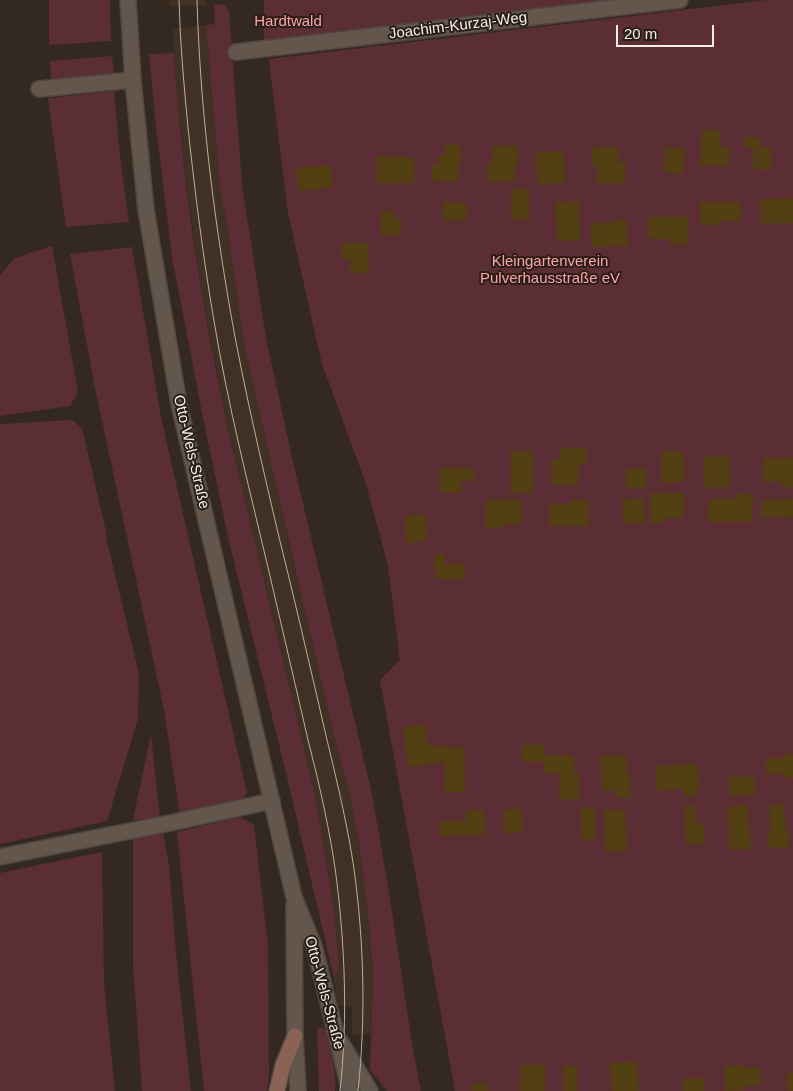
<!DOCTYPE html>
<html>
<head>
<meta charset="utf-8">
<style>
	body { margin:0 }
	#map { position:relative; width:793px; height:1091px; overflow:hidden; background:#332920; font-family:Helvetica,sans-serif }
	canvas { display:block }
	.scale { position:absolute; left:616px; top:25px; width:98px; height:22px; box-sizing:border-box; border:2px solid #f5eee8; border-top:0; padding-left:6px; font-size:15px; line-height:18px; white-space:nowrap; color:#f5eee8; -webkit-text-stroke:4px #291f17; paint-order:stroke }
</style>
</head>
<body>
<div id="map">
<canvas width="793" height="1091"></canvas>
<div class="scale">20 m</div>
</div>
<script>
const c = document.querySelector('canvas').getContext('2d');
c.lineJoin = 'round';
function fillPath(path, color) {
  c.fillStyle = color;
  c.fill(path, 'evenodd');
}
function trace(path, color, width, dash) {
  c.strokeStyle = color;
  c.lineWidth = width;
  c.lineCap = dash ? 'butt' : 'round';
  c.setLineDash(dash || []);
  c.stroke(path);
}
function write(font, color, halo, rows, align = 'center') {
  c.font = font + ' Helvetica,sans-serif';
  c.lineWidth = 4;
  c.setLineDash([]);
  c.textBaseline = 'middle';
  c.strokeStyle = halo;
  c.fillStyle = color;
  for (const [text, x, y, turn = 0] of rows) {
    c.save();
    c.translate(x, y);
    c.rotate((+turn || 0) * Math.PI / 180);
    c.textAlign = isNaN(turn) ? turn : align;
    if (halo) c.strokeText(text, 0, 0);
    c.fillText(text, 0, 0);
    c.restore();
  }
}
const built = new Path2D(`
	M170 0H206V5L170 7Z
	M206 25 220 188 228 231 287 535 338 752 350 794 359 843 369 922 373 973 371 1034H352V1007L338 1005 334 978 339 966 334 908 316 799 229 434 201 288 184 164 176 85 173 29Z`);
const green = new Path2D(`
	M49 0H110L111 41 49 45Z
	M264 0H625L264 47Z
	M767 0H793V1091H455L380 680 400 660 388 566 366 484 322 364 318 347 288 213 270 69 269 59Z
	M214 4 225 5 229 11 242 185 266 338 291 453 372 794 388 886 413 1049 421 1091H387L370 1070 373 973 369 922 359 843 350 794 338 752 303 603 244 343 228 231 220 188 206 25 215 24Z
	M174 53C179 132 188 210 201 288 209 337 219 385 229 434L316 799 334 908 339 966 334 978 286 773 229 541 204 423 172 257 156 126 149 54Z
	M112 56 114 73 51 80 50 61Z
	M114 91 120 157 129 222 66 227 48 98Z
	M52 246 78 392 70 406 0 416V275L15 258Z
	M132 247 162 422 247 793 241 801 180 816 164 710 95 388 70 254Z
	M72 420 82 428 106 531 107 541 139 674 138 719 107 821 0 844V424Z
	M151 734 160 818 133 820Z
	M240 817 254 825 268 946 269 1071 267 1091H204L177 832Z
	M163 832 169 866 177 964 191 1091H142L133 966V838Z
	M102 852 104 983 115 1091H0V873Z
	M320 1027 325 1029C330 1048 337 1070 335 1091H319L317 1029Z`);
const building = new Path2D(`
	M702 130H721L720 146 730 147 728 166 700 165Z
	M744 138H760V147H771V170H753V148H745Z
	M445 144 462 145 461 164H458V182L432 181V164H438V156H445Z
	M518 145 519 164H515L516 181 488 182 486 163H493L492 147Z
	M618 146V163H626L625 183H597V166L591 167 592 147Z
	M665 147 685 148 684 174 664 173Z
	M563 150 566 182 538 185 535 153Z
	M377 156 414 157V183H377Z
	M331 165 333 188 298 191 296 168Z
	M511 189H529L530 219 511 220Z
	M793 198V223L761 224 760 199Z
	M579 201 580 240 557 241 555 202Z
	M443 202 467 203 466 221 442 220Z
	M700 202H741V221H721V225H700Z
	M381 211 395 212V217L401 218V236L380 235Z
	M648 217H688V244L669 245 670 239 647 238Z
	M627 219 628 246 592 247 591 223 614 222 613 220Z
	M368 242 369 273H350V259H342L341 243Z
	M559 448H587V464L578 465V485H552V459H560Z
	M510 451H533V493L511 494Z
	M661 451H684V482L661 483Z
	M729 456 730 487 705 488 704 457Z
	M763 458H793V487L782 488V482H763Z
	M439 468H474V481H461V493H439Z
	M626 468H646V488H626Z
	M650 493H684V518H664V523L650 524Z
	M735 493 753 494 752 522H708V499H735Z
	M644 498 645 523 623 524 622 499Z
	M521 499 522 524 503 525V528H486L485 500Z
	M570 499 589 500V526H549V504H570Z
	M793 499V517L761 518V500Z
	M425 514 427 541 407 543 404 516Z
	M434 554H445L444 564H465V579H435Z
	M425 724 428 745 465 748V792H444L445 762 408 767 403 727Z
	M522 745H544L543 755H574V773H580L579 800 559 799V773H544V762H522Z
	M785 754H793V778H785L784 774H766V758H785Z
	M626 755 627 773H630L631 798H615L614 790 602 791 600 756Z
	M697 763 699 789 696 788 697 796 684 797V789L657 791 655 766Z
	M754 776 755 795 730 796 728 777Z
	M784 804 786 831H789L790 847 768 848 767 831H771L769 805Z
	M685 805H695L696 824 704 823 705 844 686 845Z
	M748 805 751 849 729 850 728 806Z
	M595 807 596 839 582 840 580 808Z
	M521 808 524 831 505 834 502 811Z
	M466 810H485V835L440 836 439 821H466Z
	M604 810H625L627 851 605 852Z
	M637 1061 639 1091H611L610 1063Z
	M521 1065H546L545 1091H520Z
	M743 1065V1068L761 1067V1085L743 1086 744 1090 725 1091 724 1066Z
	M563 1066H578L577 1091H563Z
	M786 1073H793V1091H787Z
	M683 1078H704V1091H683Z
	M486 1082 488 1091H472L471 1085Z`);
const service = new Path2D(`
	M236 52 680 0
	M39 89 133 80
	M0 857 170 823 272 801
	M340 1041 370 1091`);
const tertiary = new Path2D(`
	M128 0 133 80 146 210 179 404 294 897 314 946 350 1091
	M294 906 295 1036 298 1091`);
const secondary = new Path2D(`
	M277 1091 283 1065 295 1036`);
const tram = new Path2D(`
	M179 0C180 43 184 85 188 128 195 192 203 257 214 321 228 406 250 491 270 576 283 632 296 688 309 744 320 787 330 831 336 875 345 946 348 1019 340 1091
	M197 0C200 106 213 211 231 315 244 388 261 460 278 533 294 597 309 662 324 727 335 774 347 821 354 869 364 942 366 1018 358 1091`);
const parkNames = [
	["Hardtwald",288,22],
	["Kleingartenverein",550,262],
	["Pulverhausstraße eV",550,279]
];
const streetNames = [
	["Joachim-Kurzaj-Weg",458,26,-7],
	["Otto-Wels-Straße",191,452,77],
	["Otto-Wels-Straße",324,993,75]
];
fillPath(built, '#413124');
fillPath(green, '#5b2d35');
fillPath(building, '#513e11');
trace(service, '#4f463f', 18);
trace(tertiary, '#4f463f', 18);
trace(secondary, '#4f463f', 18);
trace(service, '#62564d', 15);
trace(tertiary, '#62564d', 15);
trace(secondary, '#8b6354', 15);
trace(tram, '#b7afa9', 1);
write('15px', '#ffa1ae', '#291f17', parkNames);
write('15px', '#f5eee8', '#291f17', streetNames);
</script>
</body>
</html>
